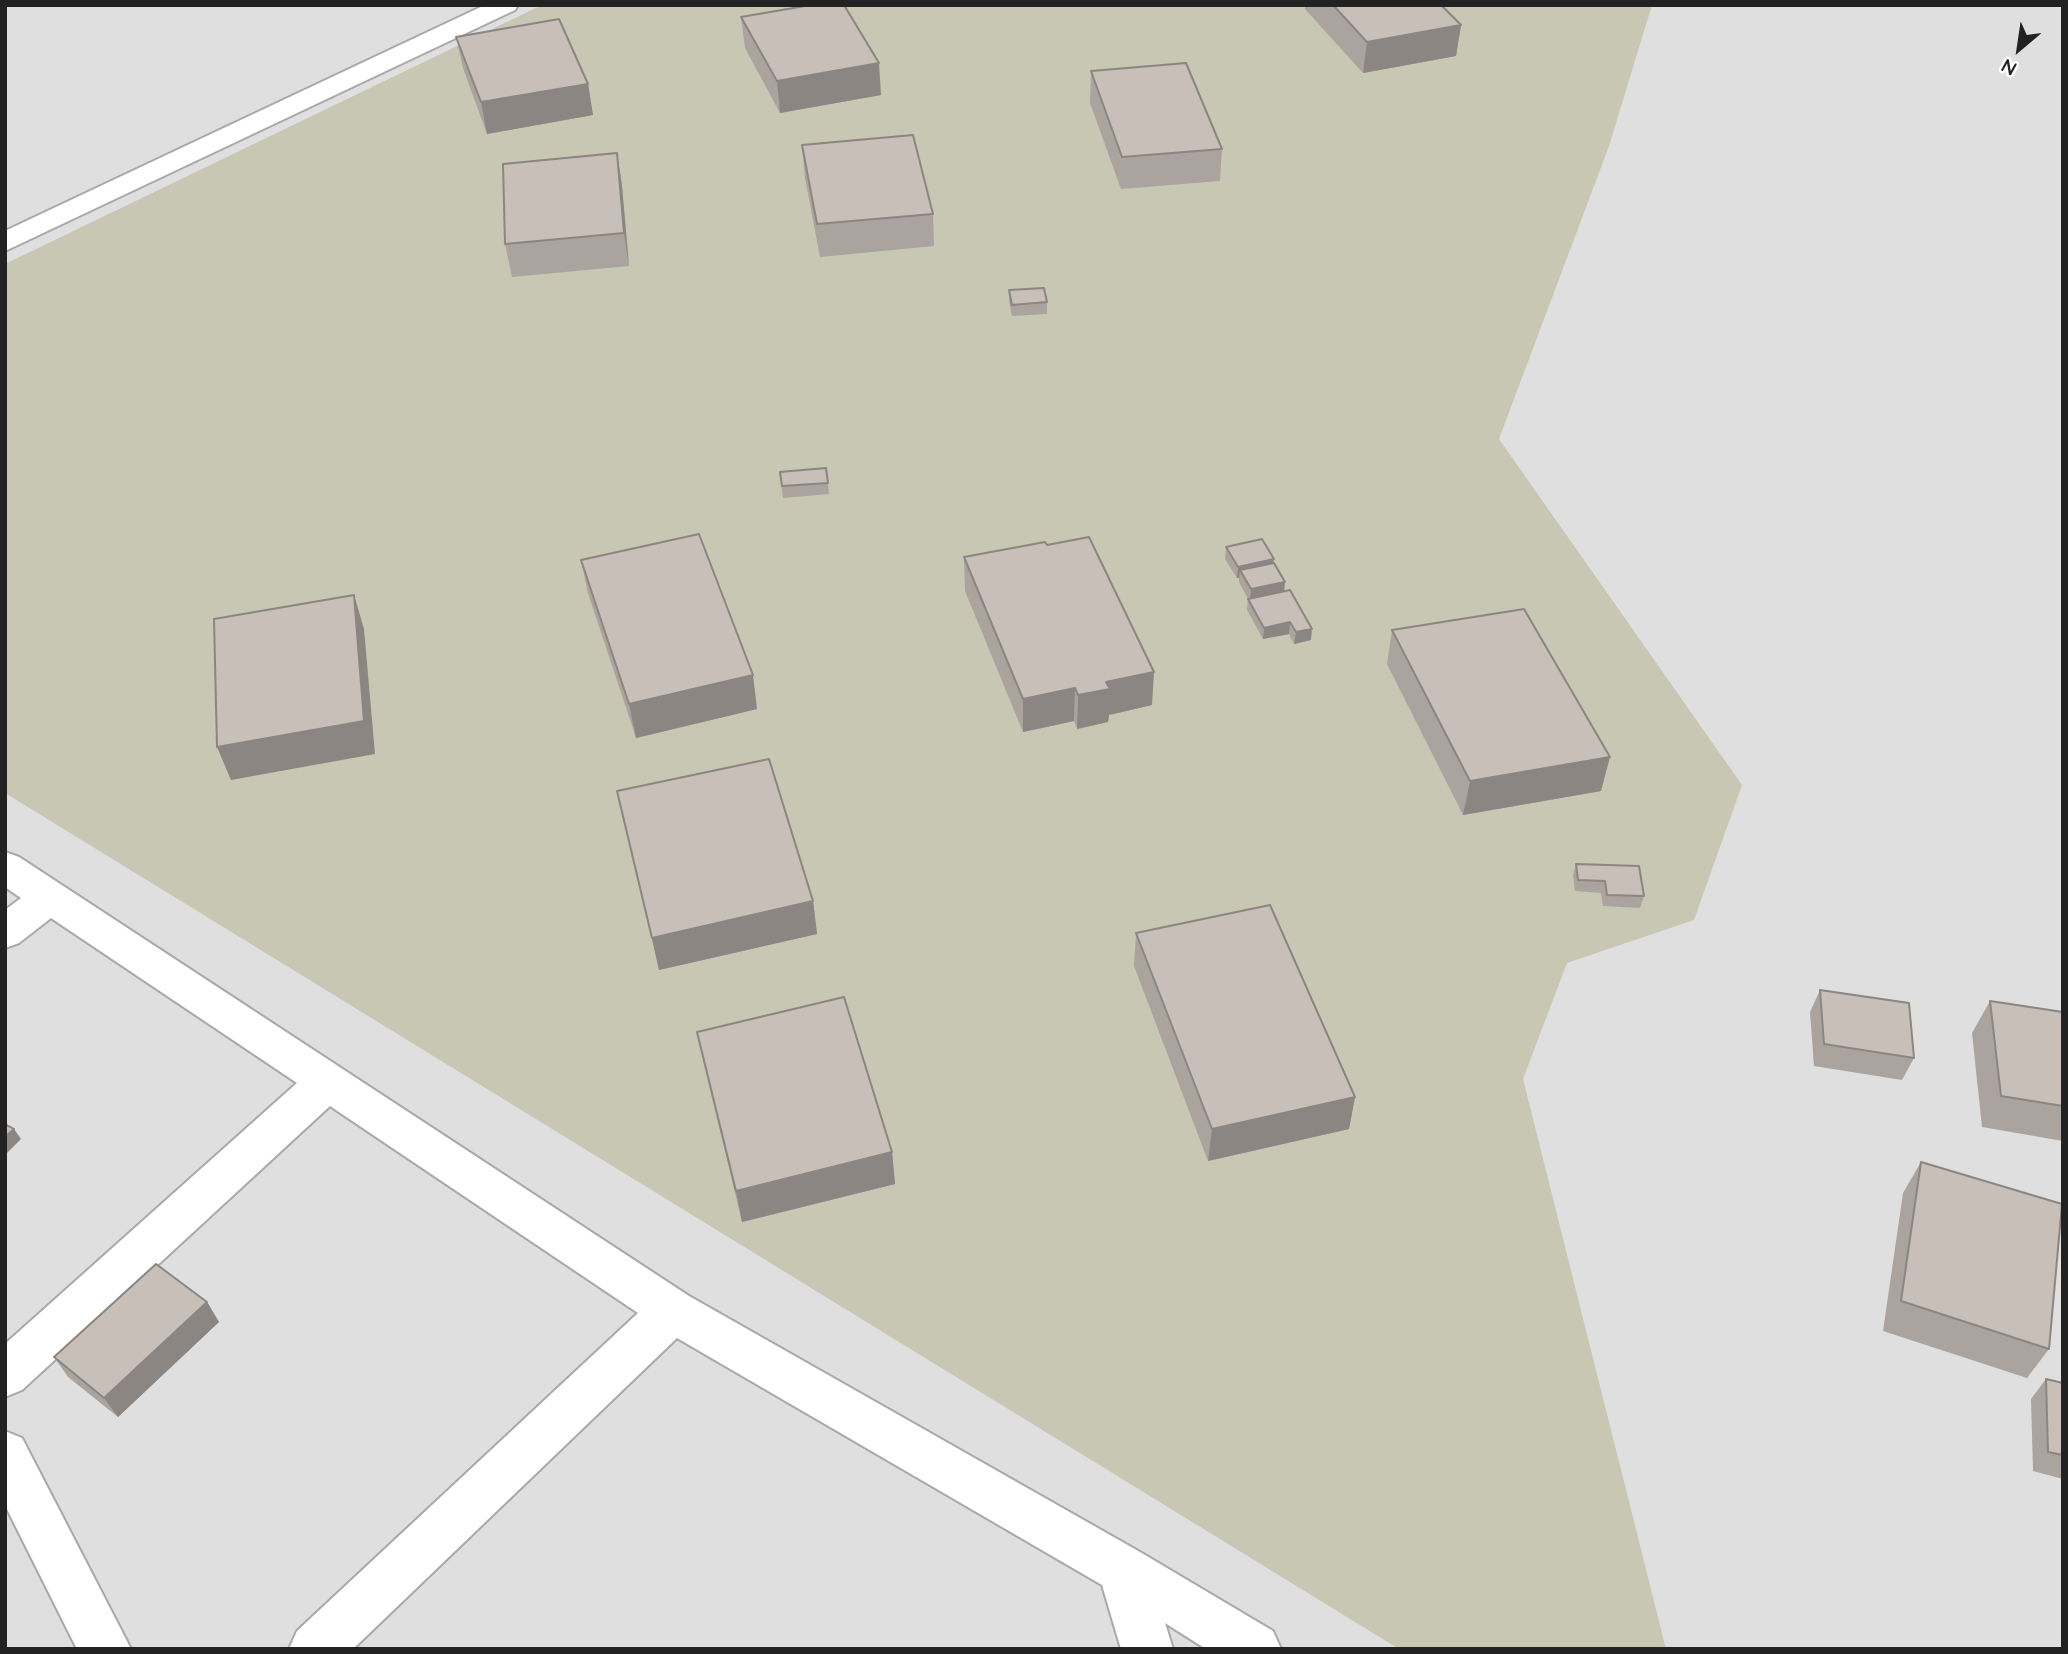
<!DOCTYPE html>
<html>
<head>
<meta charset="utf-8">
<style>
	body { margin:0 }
	#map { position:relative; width:2068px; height:1654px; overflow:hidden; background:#f2efe9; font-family:Quicksand,sans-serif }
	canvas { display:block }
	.frame { position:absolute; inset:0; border:7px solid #222; pointer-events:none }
	.north { position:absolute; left:1984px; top:14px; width:70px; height:70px; -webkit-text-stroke:5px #fff; paint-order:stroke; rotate:209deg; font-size:19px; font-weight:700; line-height:28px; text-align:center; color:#222 }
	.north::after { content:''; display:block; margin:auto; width:24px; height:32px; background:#222; clip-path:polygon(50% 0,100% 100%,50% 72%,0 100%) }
</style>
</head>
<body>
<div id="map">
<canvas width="2068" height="1654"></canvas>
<div class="frame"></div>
<div class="north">N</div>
</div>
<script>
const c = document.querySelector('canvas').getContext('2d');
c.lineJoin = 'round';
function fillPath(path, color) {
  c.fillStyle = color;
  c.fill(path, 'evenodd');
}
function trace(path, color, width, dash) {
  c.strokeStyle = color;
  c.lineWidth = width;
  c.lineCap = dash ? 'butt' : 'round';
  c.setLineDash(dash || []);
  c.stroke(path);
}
const residential = new Path2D(`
	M5 5H2063V1649H5Z`);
const construction = new Path2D(`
	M542 5H1652L1609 146 1499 439 1742 785 1694 920 1567 963 1523 1079 1666 1649H1399L5 793V264Z`);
const street = new Path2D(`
	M485 5H518L515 10 5 251V231Z
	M5 852 19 857 689 1296 1140 1552 1273 1631 1281 1649H1206L1165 1623 1173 1649H1121L1102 1585 677 1338 353 1649H289L297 1631 638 1313 330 1106 22 1390 5 1397V1344L297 1083 51 918 19 943 5 948V910L21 898 5 887Z
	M5 1431 22 1438 131 1649H77L5 1505Z`);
const wall = new Path2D(`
	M1305 5H1441L1461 25 1456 56 1363 73 1305 9Z
	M741 17 881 95 780 113 745 48Z
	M456 37 588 84 593 115 487 134 463 68Z
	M1091 71 1222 149 1220 181 1121 189 1090 103Z
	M802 145 933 214 934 246 820 257 805 178Z
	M617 153 622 186 629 266 512 277 505 244Z
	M1009 290 1047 302V314L1012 316 1009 301Z
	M826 468 829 494 783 498 780 472Z
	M1226 547 1273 563 1284 591 1311 640 1294 644 1289 634 1263 639 1247 610 1248 599 1239 582V578H1237L1225 559Z
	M964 557 1152 705 1109 715 1108 722 1077 729 1074 721 1023 732 965 591Z
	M581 560 757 709 636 738 588 593Z
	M1392 630 1601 791 1463 815 1387 664Z
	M617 791 813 901 817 934 659 970Z
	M1576 864 1644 896 1640 908 1603 906 1601 893 1575 891 1573 875Z
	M1136 933 1355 1097 1349 1129 1208 1161 1134 966Z
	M1820 990 1914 1058 1902 1080 1814 1066 1810 1012Z
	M1990 1001 2063 1012V1141L1982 1127 1972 1033Z
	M697 1032 892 1152 895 1184 742 1222 704 1064Z
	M1921 1162 2049 1349 2027 1378 1883 1331 1903 1193Z
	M207 1302 219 1322 118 1417 68 1377 54 1357Z
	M2046 1379 2063 1383V1479L2033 1471 2031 1399Z`);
const shadedWall = new Path2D(`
	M1461 25 1456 56 1363 73 1367 42Z
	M879 63 881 95 780 113 777 81Z
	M588 84 593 115 487 134 481 102Z
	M617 153 622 186 629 266 624 233Z
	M1274 559 1272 571 1240 570 1239 578H1237L1238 567Z
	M1285 582 1284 594 1250 601 1251 589Z
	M354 595 364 629 375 754 231 780 217 747Z
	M1290 622 1289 634 1263 639 1264 628Z
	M1312 629 1311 640 1294 644 1296 632Z
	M1154 672 1152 705 1109 715 1108 722 1077 729 1078 695 1106 682Z
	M753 675 757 709 636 738 629 704Z
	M1075 688 1074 721 1023 732V699Z
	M1610 757 1601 791 1463 815 1470 781Z
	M813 901 817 934 659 970 652 938Z
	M1355 1097 1349 1129 1208 1161 1212 1129Z
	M14 1129 21 1139 5 1155V1137Z
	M892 1152 895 1184 742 1222 736 1191Z
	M207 1302 219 1322 118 1417 104 1398Z`);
const building = new Path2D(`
	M811 5H844L879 63 777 81 741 17Z
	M1333 5H1441L1461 25 1367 42Z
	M559 19 588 84 481 102 456 37Z
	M1186 63 1222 149 1122 157 1091 71Z
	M913 135 933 214 817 224 802 145Z
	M617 153 624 233 505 244 503 164Z
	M1044 288 1047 302 1012 305 1009 290Z
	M826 468 828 483 782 486 780 472Z
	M699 534 753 675 629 704 581 560Z
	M1089 537 1154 672 1106 682 1110 689 1078 695 1075 688 1023 699 964 557 1045 542 1047 545Z
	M1262 539 1274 559 1238 567 1226 547Z
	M1274 563 1285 582 1251 589 1240 570Z
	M1290 590 1312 629 1296 632 1290 622 1264 628 1248 599Z
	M354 595 364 721 217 747 214 619Z
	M1524 609 1610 757 1470 781 1392 630Z
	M769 759 813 901 652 938 617 791Z
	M1576 864 1639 866 1644 896 1607 895 1605 881 1578 880Z
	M1270 905 1355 1097 1212 1129 1136 933Z
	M1820 990 1909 1003 1914 1058 1824 1044Z
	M844 997 892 1152 736 1191 697 1032Z
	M1990 1001 2063 1012V1106L2001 1096Z
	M5 1124 14 1129 5 1137Z
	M1921 1162 2062 1204 2049 1349 1901 1301Z
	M156 1264 207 1302 104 1398 54 1357Z
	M2046 1379 2063 1383V1455L2048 1452Z`);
fillPath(residential, '#e0dfdf');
fillPath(construction, '#c7c7b4');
trace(street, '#a9a9a9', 4);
fillPath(street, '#fff');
fillPath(wall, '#aba49e');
fillPath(shadedWall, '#8b8681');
fillPath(building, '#c7bfb8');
trace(building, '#8b8681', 2);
</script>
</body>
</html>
